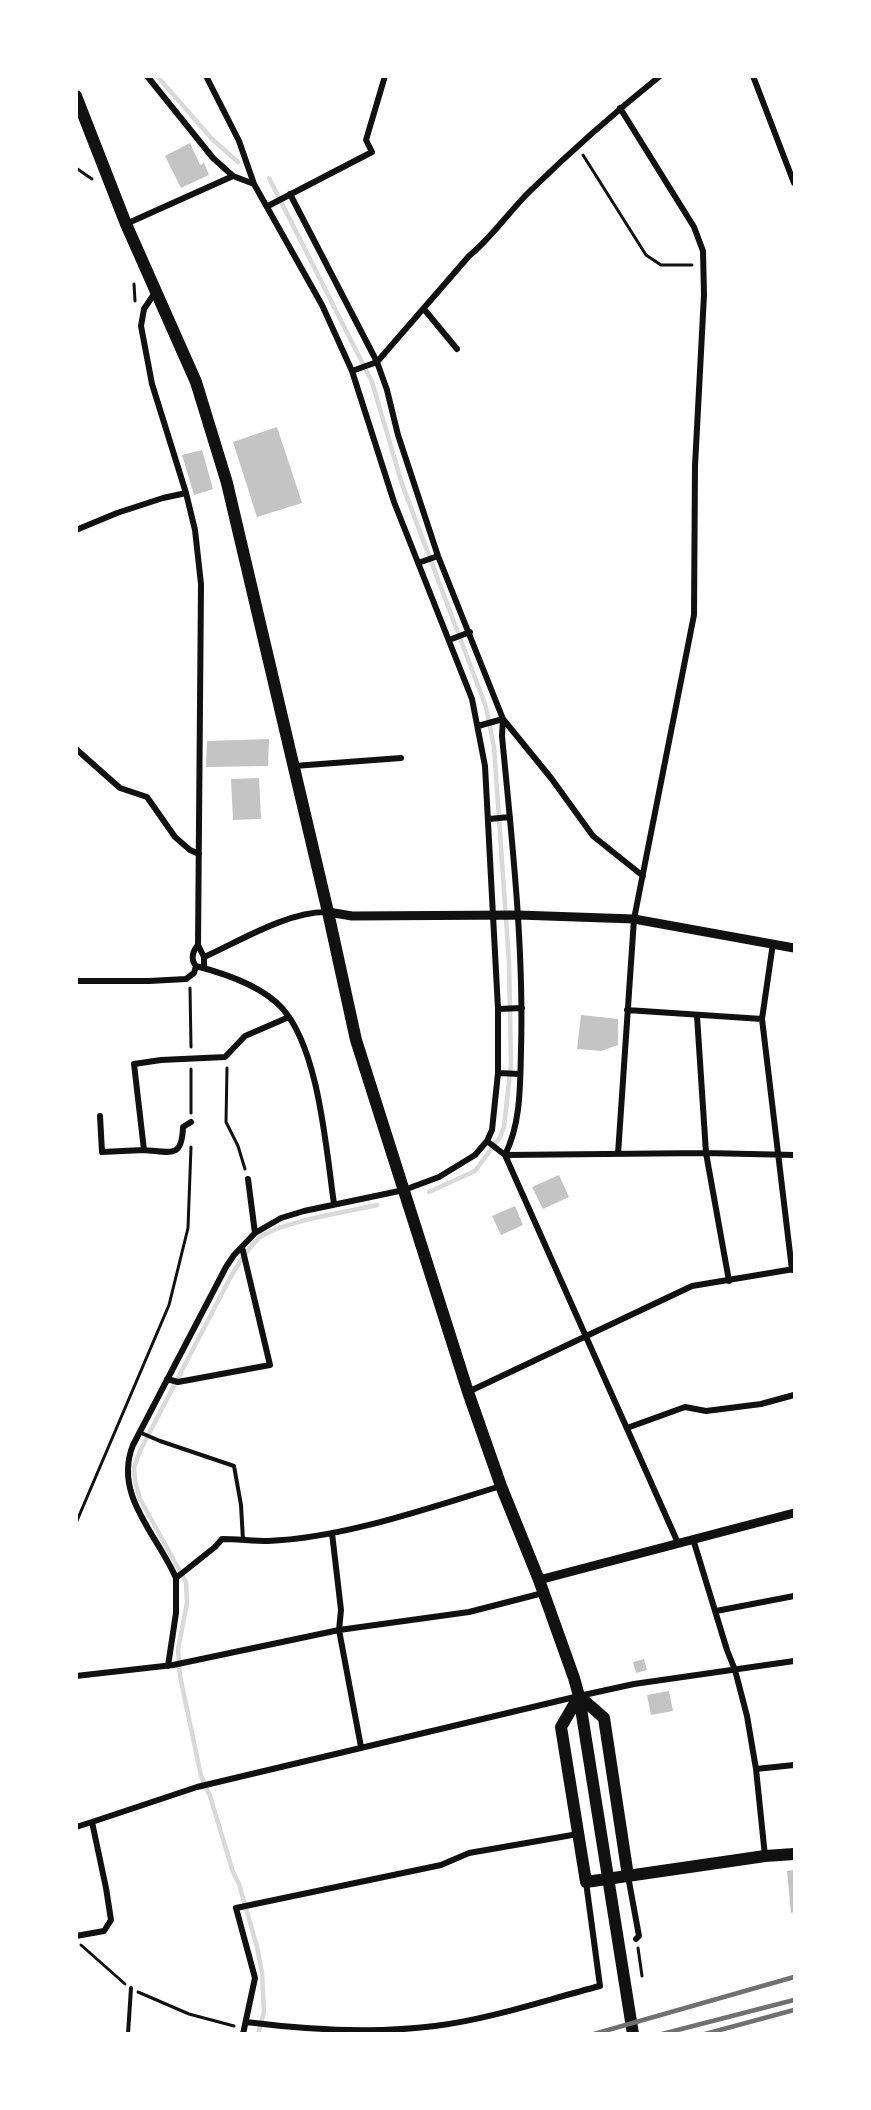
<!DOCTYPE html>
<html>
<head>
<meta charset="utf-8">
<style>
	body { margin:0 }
	#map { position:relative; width:871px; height:2110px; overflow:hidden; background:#fff; font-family:Georgia,serif }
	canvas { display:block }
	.frame { position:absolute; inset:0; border:78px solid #fff; pointer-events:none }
</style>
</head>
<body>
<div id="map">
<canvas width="871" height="2110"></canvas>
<div class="frame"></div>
</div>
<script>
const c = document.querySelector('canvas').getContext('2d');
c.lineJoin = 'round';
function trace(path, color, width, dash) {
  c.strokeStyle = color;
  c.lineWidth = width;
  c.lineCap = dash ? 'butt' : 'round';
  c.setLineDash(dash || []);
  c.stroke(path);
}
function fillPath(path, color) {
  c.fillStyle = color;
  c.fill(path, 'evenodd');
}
const stream = new Path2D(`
	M157 76 212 139 238 162
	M269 178 372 382 402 484 486 707 494 747 509 962 511 1064 504 1127 500 1137 475 1171 429 1192
	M258 2034 264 2012 262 1973 257 1947 239 1884 233 1872 210 1796 201 1776 180 1676 178 1649 187 1603 186 1582 140 1499 135 1481 134 1467 141 1449 229 1280C237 1266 247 1249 259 1238 282 1221 347 1212 377 1205`);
const building = new Path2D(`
	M190 143 200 165 204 163 209 175 181 188 165 156Z
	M277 427 302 503 257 517 233 442Z
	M202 450 213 489 194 495 182 455Z
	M269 739 268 766 206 767 207 741Z
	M259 778 261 819 233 820 231 779Z
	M581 1015 618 1019V1045L601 1051 577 1049Z
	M559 1175 569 1197 543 1209 532 1187Z
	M515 1206 523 1225 501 1235 492 1216Z
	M644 1659 647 1670 636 1673 633 1662Z
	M669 1691 673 1711 651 1715 647 1695Z
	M794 1870V1912L791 1913 787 1871Z`);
const path = new Path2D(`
	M583 155 646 255 661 265H692
	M76 168 92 179
	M134 284 135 301
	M190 988 191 1047
	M227 1068 226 1122 238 1146 245 1169
	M191 1069V1113
	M76 1523 169 1305 188 1228 191 1147
	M81 1945 125 1984
	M638 1948 642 1976
	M138 1992 189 2014 234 2026`);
const service = new Path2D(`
	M139 1432 160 1441 234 1466 241 1505 243 1540
	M128 2034 131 1988`);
const minor = new Path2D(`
	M147 76 213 158 233 176 254 184
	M753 76 794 183
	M290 194 377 362 387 390 398 435 438 556 503 719 502 736C512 841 524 946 521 1051 520 1086 521 1123 505 1155L678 1543
	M268 206 372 152 366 140 385 76
	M126 224 233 176
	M156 291 144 309 141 326 152 384 186 493 195 530 201 584 198 945 204 957
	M424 309 457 349
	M352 371 377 362 469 256C492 237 508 213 529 192 571 151 614 113 660 76
	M76 530 117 513 163 498 186 493
	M418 563 438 556
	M449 640 470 632
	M478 726 503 719 551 778 593 836 643 876
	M76 749 120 788 147 797 175 837 190 850 199 854
	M294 766 401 758
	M489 819 510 817
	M773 943 762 1019 792 1270
	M198 945C193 951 190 959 196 966 223 973 262 986 282 1008 319 1049 326 1149 334 1204
	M204 968V957C240 941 288 911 328 912
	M76 981H149L186 979 194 973 196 966
	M498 1009 522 1008
	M627 1010 762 1019
	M697 1016 706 1153 729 1281
	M498 1073 520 1074
	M100 1116 102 1152 144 1150
	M191 1122 183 1127C182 1159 171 1152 144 1150L134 1064 161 1060 225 1057 245 1036 289 1017
	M487 1141 505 1155 706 1153 794 1155
	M618 1154 634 919 694 615 695 466 704 295 703 251 694 227 620 108
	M248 1179 255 1233
	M167 1379 178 1382 270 1365 242 1247
	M468 1392 692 1286 794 1269
	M627 1428 685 1407 706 1411 761 1404 794 1395
	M332 1533 341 1610 339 1630 361 1747
	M693 1539 727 1650 735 1670 747 1716 756 1769 765 1856
	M176 1578C157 1534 113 1495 133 1445L226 1267 234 1255 255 1233 281 1218 304 1211 404 1190 439 1177 475 1155 487 1141 492 1130 498 1073V1009L485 766 472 699 394 502 352 371 322 305 254 184 239 141 206 76
	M716 1611 794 1596
	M168 1666 176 1613V1578L215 1547 222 1539C237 1539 253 1541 268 1541 344 1538 428 1508 501 1486
	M76 1676 173 1665 339 1630 469 1612 543 1593
	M756 1769 794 1765
	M76 1827 92 1822
	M628 1876 639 1936 636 1939
	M76 1936 104 1931 111 1920 106 1888 92 1822 197 1787 579 1696 634 1684 794 1661
	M246 2022C309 2030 372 2034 435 2026 491 2019 545 2000 600 1986L586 1882
	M243 2034 255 1978 236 1908 441 1865 469 1853 578 1834`);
const tertiary = new Path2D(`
	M328 912 352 916 518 915 634 919 794 948
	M539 1580 794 1513`);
const primary = new Path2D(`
	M76 96 126 224 196 382 227 483 328 912 356 1040 468 1392 501 1486 539 1580 574 1678 579 1696 633 2034
	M579 1696 561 1727 586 1882 765 1856 794 1854
	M579 1696 604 1718 628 1876`);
const rail = new Path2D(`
	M594 2034 794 1977
	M662 2034 794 2000
	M705 2034 794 2010`);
trace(stream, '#d9d9d9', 4.5);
fillPath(building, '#c4c4c4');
trace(path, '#111', 3);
trace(service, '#111', 4);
trace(minor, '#111', 6);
trace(tertiary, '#111', 9);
trace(primary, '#111', 12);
trace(rail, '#707070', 4.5);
</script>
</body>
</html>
